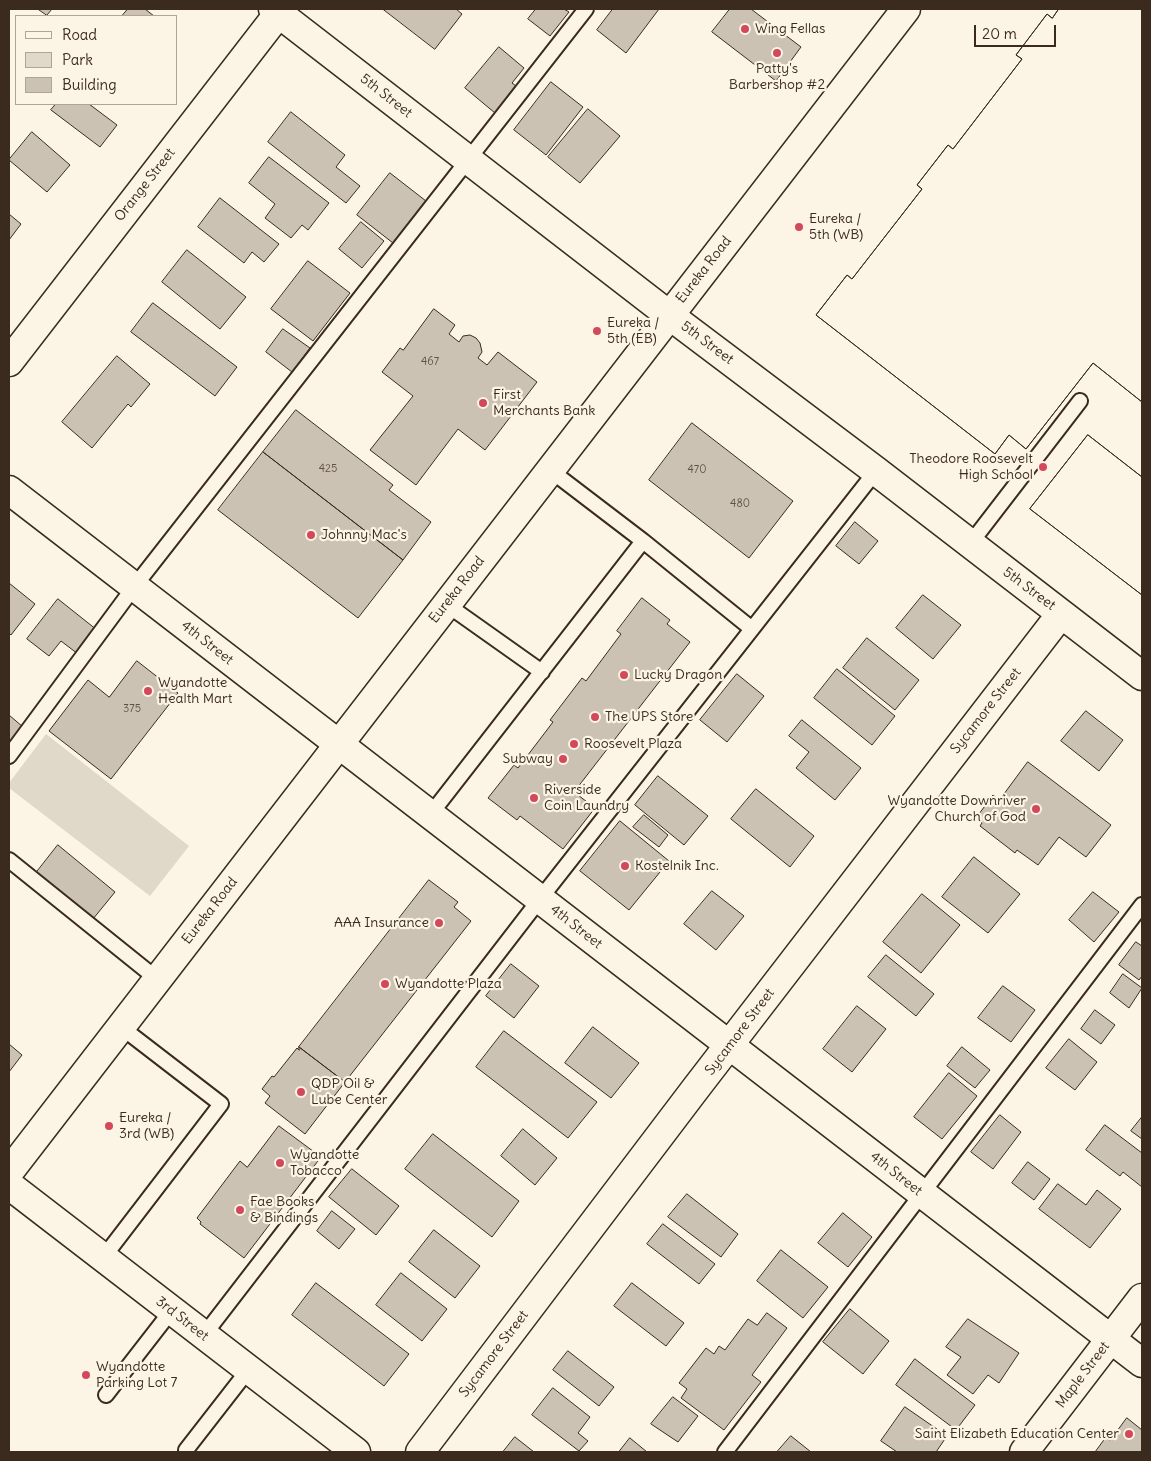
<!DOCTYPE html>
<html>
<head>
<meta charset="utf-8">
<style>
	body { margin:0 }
	#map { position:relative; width:1151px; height:1461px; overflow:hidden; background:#fcf5e5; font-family:Delius,sans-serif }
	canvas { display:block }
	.frame { position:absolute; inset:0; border:10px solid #3b2a1e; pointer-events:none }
	.legend { position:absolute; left:15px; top:15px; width:162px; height:90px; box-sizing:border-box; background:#fcf5e5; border:1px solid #afa495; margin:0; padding:6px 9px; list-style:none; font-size:15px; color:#3b2a1e }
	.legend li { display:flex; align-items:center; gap:10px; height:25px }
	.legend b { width:25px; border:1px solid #afa495 }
	.scale { position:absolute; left:974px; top:25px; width:82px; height:22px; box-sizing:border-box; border:2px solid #3b2a1e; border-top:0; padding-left:6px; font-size:15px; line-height:18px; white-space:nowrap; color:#3b2a1e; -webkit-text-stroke:4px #fcf5e5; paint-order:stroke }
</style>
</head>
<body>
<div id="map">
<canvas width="1151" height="1461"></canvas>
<div class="frame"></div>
<ul class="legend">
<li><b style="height:6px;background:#fcf5e5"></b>Road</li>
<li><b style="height:14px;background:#e0d8c8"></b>Park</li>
<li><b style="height:14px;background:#ccc2b3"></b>Building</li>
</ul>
<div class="scale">20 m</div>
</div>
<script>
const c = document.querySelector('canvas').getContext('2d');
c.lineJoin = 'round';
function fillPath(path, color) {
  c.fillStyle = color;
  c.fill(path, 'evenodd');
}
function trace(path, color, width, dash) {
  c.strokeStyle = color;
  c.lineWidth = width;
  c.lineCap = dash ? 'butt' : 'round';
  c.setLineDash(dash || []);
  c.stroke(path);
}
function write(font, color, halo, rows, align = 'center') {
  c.font = font + ' Delius,sans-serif';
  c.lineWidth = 4.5;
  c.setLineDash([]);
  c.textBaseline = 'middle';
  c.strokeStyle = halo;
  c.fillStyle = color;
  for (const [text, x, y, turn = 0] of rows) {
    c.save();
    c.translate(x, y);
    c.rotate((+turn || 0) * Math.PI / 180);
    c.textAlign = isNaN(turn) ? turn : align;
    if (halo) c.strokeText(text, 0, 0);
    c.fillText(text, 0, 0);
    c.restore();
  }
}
const green = new Path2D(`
	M46 734 189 846 150 896 9 788V783Z`);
const building = new Path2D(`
	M38 9H52L47 15Z
	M128 9H145L154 16H122Z
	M383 9H456L462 14 435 49Z
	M536 9H564L569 12 550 36 528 19Z
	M613 9H659L626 53 597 30Z
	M730 9H751L801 47 776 81 712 32Z
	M1059 9H1142V402L1093 363 1026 449 1009 435 995 454 816 315 847 275 852 279 922 189 917 185 948 145 953 149 1022 59 1016 55 1047 14 1052 18Z
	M1059 9H1142V402L1093 363 1026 449 1009 435 995 454 816 315 847 275 852 279 922 189 917 185 948 145 953 149 1022 59 1016 55 1047 14 1052 18Z
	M499 47 524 68 512 83 516 86 495 113 465 88Z
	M551 82 583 107 546 155 514 130Z
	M56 104H89L117 125 100 147 51 110Z
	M588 109 620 136 580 183 548 157Z
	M291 112 345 155 336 167 360 186 346 203 268 142Z
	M32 132 70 165 47 192 9 160Z
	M269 157 329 203 308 230 302 225 291 238 265 218 275 204 249 183Z
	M390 173 426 201 393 243 357 215Z
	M220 198 279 244 264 262 252 252 244 263 198 227Z
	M9 214 21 224 9 240Z
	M361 222 384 241 362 268 339 249Z
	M187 250 246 297 220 329 162 282Z
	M308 261 350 293 313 341 271 309Z
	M153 303 237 367 215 396 131 332Z
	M434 309 455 325 449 334 459 342 463 336 470 335 476 338 480 343 482 352 478 358 487 365 498 352 537 382 485 450 458 429 416 485 370 450 413 396 382 372 400 348 403 350Z
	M283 329 310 348 292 372 266 352Z
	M117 356 150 384 131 407 128 404 92 448 62 422Z
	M296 410 393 485 389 490 431 522 403 560 263 452Z
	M692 423 793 501 749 558 649 480Z
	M1088 435 1142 477V595L1030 509Z
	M1088 435 1142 477V595L1030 509Z
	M263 452 403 560 358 618 218 510Z
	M855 522 878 541 859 564 836 546Z
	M9 583 35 604 11 635 9 633Z
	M923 595 961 625 933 659 896 628Z
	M642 598 670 620 667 624 690 642 574 792 595 808 563 849 520 816 517 820 488 798 514 765 518 768 553 722 550 720 582 678 586 681 621 634 617 631Z
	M58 599 97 630 78 654 61 641 49 656 27 639Z
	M867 638 919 680 895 710 843 668Z
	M137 661 178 693 111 779 49 731 88 680 109 697Z
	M837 669 895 716 872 745 814 698Z
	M737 674 764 696 727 742 700 720Z
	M1086 711 1123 740 1099 771 1061 741Z
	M9 715 23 727 9 744Z
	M802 720 861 768 835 800 796 768 809 752 789 736Z
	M1028 762 1111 825 1086 857 1059 837 1038 865 1017 850 1015 853 980 826 982 823 976 818 993 795 999 800Z
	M658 776 708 816 684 845 635 805Z
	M756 789 814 836 790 867 731 819Z
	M644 815 668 835 659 847 633 827Z
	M620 821 669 861 629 910 580 871Z
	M58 845 115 892 93 919 36 873Z
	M974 857 1020 894 988 933 942 897Z
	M429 880 458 902 454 907 471 921 345 1082 299 1047Z
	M712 891 744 916 716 950 684 924Z
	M1093 892 1119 912 1094 942 1069 920Z
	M922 894 960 925 921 973 883 942Z
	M1136 942 1142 946V976L1139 980 1119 965Z
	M886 955 934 994 916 1016 868 977Z
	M511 964 539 986 514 1018 486 996Z
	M1123 974 1142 988 1129 1008 1110 993Z
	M1003 986 1035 1010 1011 1042 978 1018Z
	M857 1006 886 1029 852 1072 823 1049Z
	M1095 1010 1115 1025 1101 1044 1081 1029Z
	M593 1027 639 1063 611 1098 565 1063Z
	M504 1031 597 1102 568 1138 476 1067Z
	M1069 1039 1097 1062 1075 1090 1046 1068Z
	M9 1044 22 1055 9 1072Z
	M299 1047 345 1082 305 1134 265 1103 270 1096 262 1089 272 1076 274 1077 297 1048 299 1050Z
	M962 1047 990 1070 975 1088 947 1066Z
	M949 1073 977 1096 942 1139 914 1117Z
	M1000 1115 1021 1132 993 1169 971 1152Z
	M1142 1117V1139L1131 1131Z
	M1105 1125 1142 1153V1187L1123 1172 1120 1176 1086 1150Z
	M279 1126 321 1157 244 1258 200 1224 201 1222 197 1218 240 1161 247 1167Z
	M523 1129 557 1158 535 1185 501 1156Z
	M433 1134 519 1201 492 1237 405 1169Z
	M1028 1162 1050 1179 1034 1200 1012 1183Z
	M352 1169 399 1206 376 1235 329 1197Z
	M1058 1184 1086 1205 1097 1190 1121 1209 1090 1248 1039 1209Z
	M687 1194 738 1234 721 1257 668 1217Z
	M332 1211 355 1229 339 1249 317 1231Z
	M843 1213 872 1237 848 1267 818 1243Z
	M663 1224 715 1264 699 1284 647 1244Z
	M434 1230 480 1266 455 1298 409 1262Z
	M781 1250 828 1287 803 1318 757 1281Z
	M401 1273 447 1309 422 1341 376 1305Z
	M316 1283 409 1354 384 1386 292 1315Z
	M632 1283 684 1323 666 1346 614 1306Z
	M850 1309 889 1341 863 1374 823 1342Z
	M767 1313 787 1328 752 1375 761 1382 724 1430 681 1398 687 1389 679 1383 706 1348 714 1354 719 1346 725 1350 748 1319 757 1325Z
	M968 1319 1019 1353 999 1383 988 1375 973 1394 947 1375 961 1357 946 1347Z
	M568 1351 614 1387 599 1406 553 1370Z
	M915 1359 975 1405 956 1430 896 1385Z
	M553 1388 590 1417 578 1433 588 1441 579 1451 532 1415Z
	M673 1397 698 1416 678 1442 651 1424Z
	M905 1407 947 1436 936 1452H897L881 1441Z
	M1127 1418 1142 1430V1452H1095L1106 1437 1110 1440Z
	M791 1436 811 1452H777Z
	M515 1437 534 1452H503Z
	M630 1438 647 1452H619Z`);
const service = new Path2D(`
	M550 470 643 541
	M970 544 1080 401
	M446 604 542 672
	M9 756 134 587 586 9
	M430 815 643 541 752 629
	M9 860 157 979
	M103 1258 221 1104 121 1027
	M204 1335 540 899 876 471
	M106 1395 172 1310
	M186 1450 249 1369
	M725 1452 1142 905`);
const minor = new Path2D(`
	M273 9 669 315 876 471 1142 676
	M9 362 282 9
	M9 490 1142 1363
	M9 1185 356 1452
	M420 1452 696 1088 1061 614
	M1024 1452 1142 1298`);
const secondary = new Path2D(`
	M9 1172 906 9`);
const markers = [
	[745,29,5,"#d1495b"],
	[777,53,5,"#d1495b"],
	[799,227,5,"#d1495b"],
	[597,331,5,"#d1495b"],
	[483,403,5,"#d1495b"],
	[1043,467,5,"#d1495b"],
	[311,535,5,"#d1495b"],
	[624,675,5,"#d1495b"],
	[148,691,5,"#d1495b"],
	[595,717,5,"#d1495b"],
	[574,744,5,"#d1495b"],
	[563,759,5,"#d1495b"],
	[534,798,5,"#d1495b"],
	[1036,809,5,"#d1495b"],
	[625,866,5,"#d1495b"],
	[439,923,5,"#d1495b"],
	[385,984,5,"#d1495b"],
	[301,1092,5,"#d1495b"],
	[109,1126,5,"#d1495b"],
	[280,1163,5,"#d1495b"],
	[240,1210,5,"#d1495b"],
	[86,1375,5,"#d1495b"],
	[1129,1434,5,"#d1495b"]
];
const numberNames = [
	["467",430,362],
	["425",328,469],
	["470",697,470],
	["480",740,504],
	["375",132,709]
];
const poiNames = [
	["Wing Fellas",755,29],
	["Patty's",777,69,"center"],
	["Barbershop #2",777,85,"center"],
	["Eureka /",809,219],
	["5th (WB)",809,235],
	["Eureka /",607,323],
	["5th (EB)",607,339],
	["First",493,395],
	["Merchants Bank",493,411],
	["Theodore Roosevelt",1033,459,"right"],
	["High School",1033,475,"right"],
	["Johnny Mac's",321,535],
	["Lucky Dragon",634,675],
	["Wyandotte",158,683],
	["Health Mart",158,699],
	["The UPS Store",605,717],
	["Roosevelt Plaza",584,744],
	["Subway",553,759,"right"],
	["Riverside",544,790],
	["Coin Laundry",544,806],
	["Wyandotte Downriver",1026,801,"right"],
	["Church of God",1026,817,"right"],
	["Kostelnik Inc.",635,866],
	["AAA Insurance",429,923,"right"],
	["Wyandotte Plaza",395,984],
	["QDP Oil &",311,1084],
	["Lube Center",311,1100],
	["Eureka /",119,1118],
	["3rd (WB)",119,1134],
	["Wyandotte",290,1155],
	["Tobacco",290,1171],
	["Fae Books",250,1202],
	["& Bindings",250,1218],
	["Wyandotte",96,1367],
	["Parking Lot 7",96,1383],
	["Saint Elizabeth Education Center",1119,1434,"right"]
];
const streetNames = [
	["5th Street",386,96,38],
	["Orange Street",145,185,-52],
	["Eureka Road",704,270,-52],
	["5th Street",707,343,37],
	["5th Street",1029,589,37],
	["Eureka Road",457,590,-52],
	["4th Street",207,643,38],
	["Sycamore Street",986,711,-52],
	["Eureka Road",210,911,-52],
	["4th Street",576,927,38],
	["Sycamore Street",740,1032,-53],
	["4th Street",896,1174,38],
	["3rd Street",182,1319,38],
	["Sycamore Street",494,1354,-53],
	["Maple Street",1083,1375,-53]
];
fillPath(green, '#e0d8c8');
fillPath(building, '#ccc2b3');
trace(building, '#3b2a1e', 1);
trace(service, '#3b2a1e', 18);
trace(minor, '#3b2a1e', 31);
trace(secondary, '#3b2a1e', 31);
trace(service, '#fcf5e5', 14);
trace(minor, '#fcf5e5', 28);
trace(secondary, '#fcf5e5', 28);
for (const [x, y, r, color] of markers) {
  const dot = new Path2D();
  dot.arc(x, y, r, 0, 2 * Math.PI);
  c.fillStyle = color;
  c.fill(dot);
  trace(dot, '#fcf5e5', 2);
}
write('11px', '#5f5043', null, numberNames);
write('14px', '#3b2a1e', '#fcf5e5', poiNames, 'left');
write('14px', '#3b2a1e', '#fcf5e5', streetNames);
</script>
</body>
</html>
